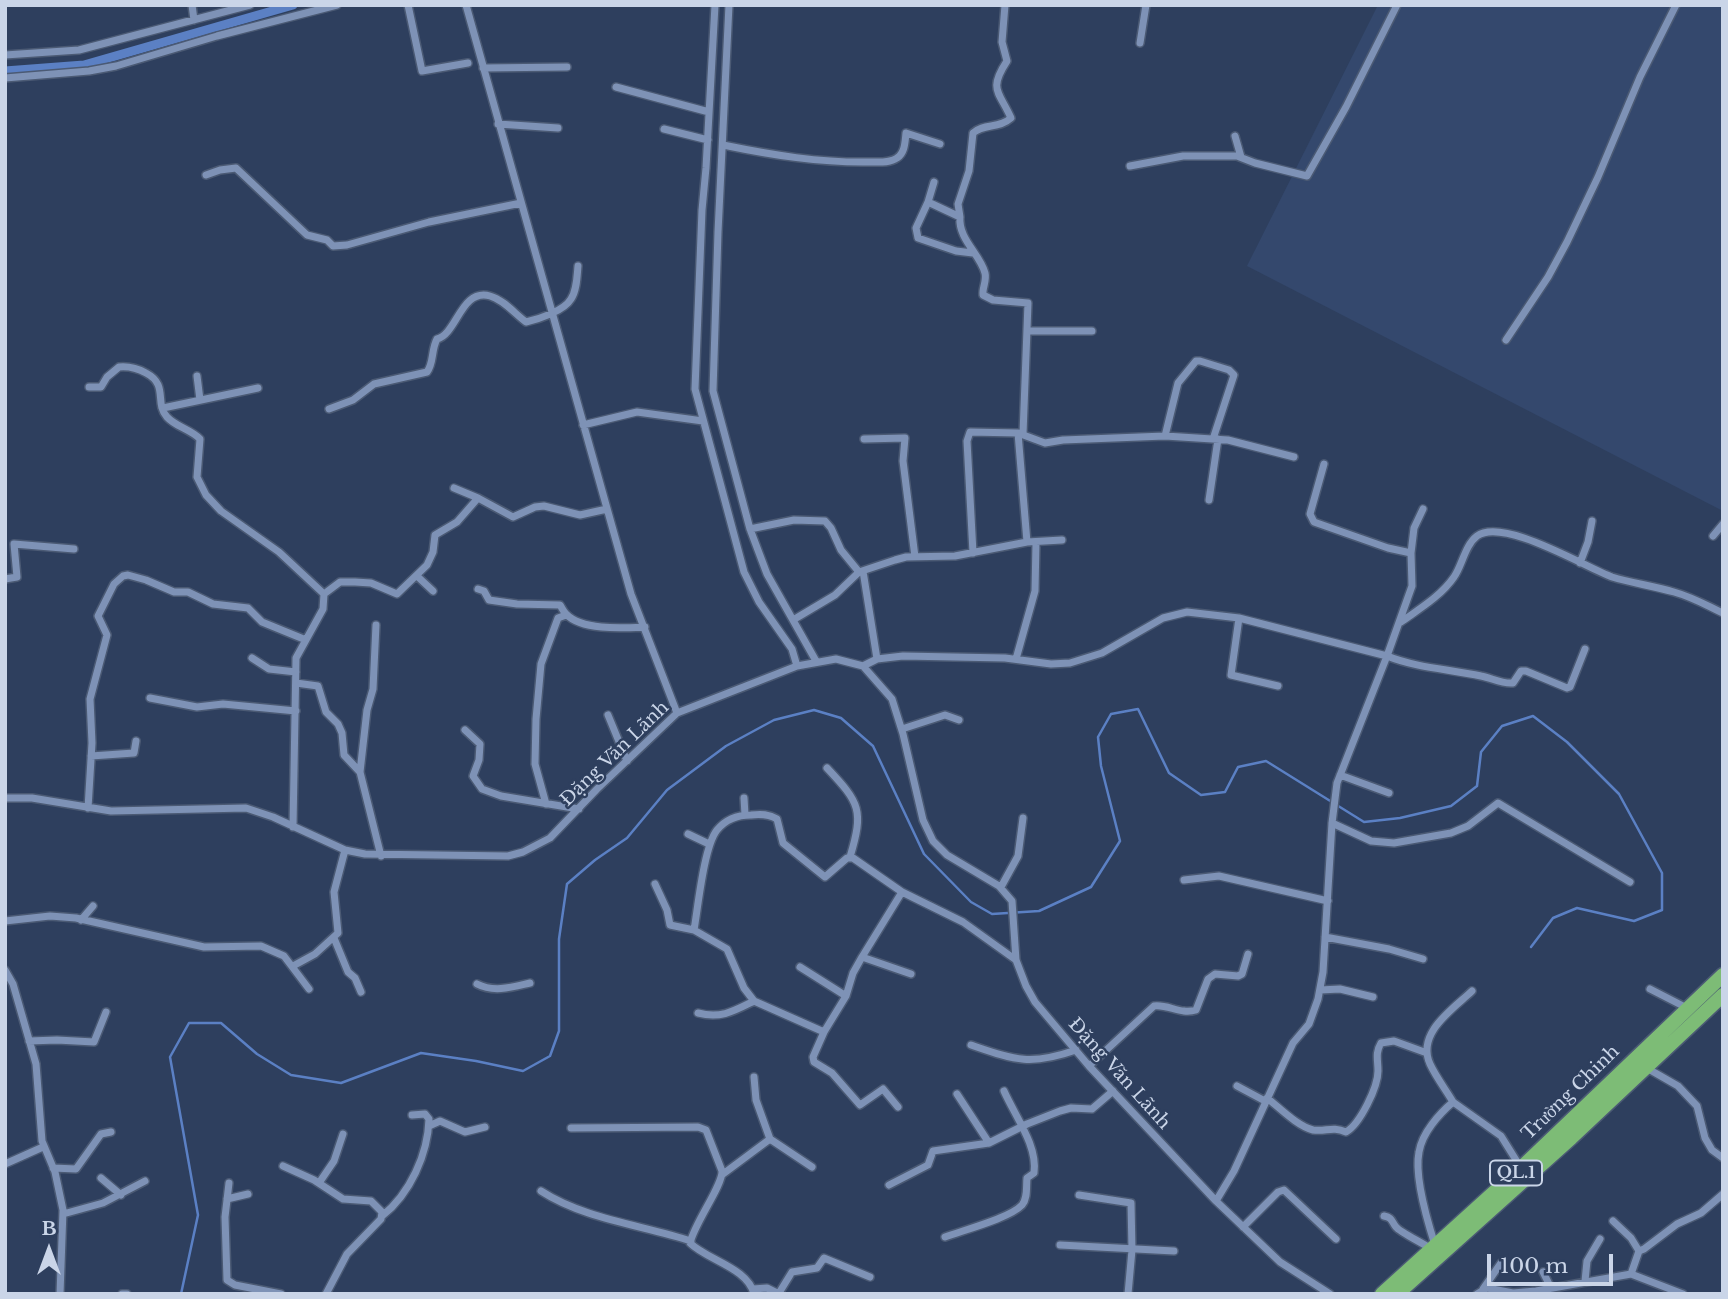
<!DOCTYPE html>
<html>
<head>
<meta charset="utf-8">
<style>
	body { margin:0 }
	#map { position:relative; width:1728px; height:1299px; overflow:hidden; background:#2e3f5e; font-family:"Libre Baskerville",serif }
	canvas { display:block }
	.frame { position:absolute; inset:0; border:7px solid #cad5e8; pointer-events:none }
	.north { position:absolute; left:14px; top:1215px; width:70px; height:70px; -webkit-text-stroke:5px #2e3f5e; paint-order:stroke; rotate:0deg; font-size:19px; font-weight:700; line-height:28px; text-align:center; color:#cad5e8 }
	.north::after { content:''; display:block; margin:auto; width:24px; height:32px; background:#cad5e8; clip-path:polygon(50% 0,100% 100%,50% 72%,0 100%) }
	.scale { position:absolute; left:1487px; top:1254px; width:126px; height:32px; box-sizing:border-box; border:4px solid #cad5e8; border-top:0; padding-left:9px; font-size:21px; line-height:24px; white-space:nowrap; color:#cad5e8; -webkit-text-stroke:5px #2e3f5e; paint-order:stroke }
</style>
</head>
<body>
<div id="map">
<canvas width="1728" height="1299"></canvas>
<div class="frame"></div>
<div class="north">B</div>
<div class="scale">100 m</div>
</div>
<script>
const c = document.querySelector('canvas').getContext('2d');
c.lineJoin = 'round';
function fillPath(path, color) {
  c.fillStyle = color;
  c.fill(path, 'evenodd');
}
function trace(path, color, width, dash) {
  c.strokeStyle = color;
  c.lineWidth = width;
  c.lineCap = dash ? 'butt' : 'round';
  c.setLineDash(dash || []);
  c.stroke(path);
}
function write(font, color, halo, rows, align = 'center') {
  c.font = font + ' "Libre Baskerville",serif';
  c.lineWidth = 5;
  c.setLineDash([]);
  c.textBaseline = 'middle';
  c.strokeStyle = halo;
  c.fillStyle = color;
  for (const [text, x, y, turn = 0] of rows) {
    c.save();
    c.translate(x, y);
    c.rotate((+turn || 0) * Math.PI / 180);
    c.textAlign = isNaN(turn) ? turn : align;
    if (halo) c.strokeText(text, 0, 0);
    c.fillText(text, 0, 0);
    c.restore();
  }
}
const built = new Path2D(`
	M1378 5H1723V511L1247 266Z`);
const stream = new Path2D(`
	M181 1294 198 1215 170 1057 189 1023H221L257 1054 291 1075 341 1083 421 1053 476 1061 523 1071 550 1056 559 1031V939L567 884 595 860 627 838 667 790 726 746 774 720 814 710 841 718 873 746 924 854 971 902 992 914 1039 911 1091 887 1120 841 1101 766 1098 737 1111 714 1138 709 1169 773 1201 795 1225 792 1238 767 1266 761 1364 822 1400 818 1451 806 1477 786 1481 752 1502 726 1533 716 1567 742 1619 794 1662 873V910L1634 921 1577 908 1553 918 1531 947`);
const canal = new Path2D(`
	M5 71 84 65 293 5`);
const street = new Path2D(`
	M192 5 194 20
	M408 5 422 71 468 63
	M466 5 631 594 677 713
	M715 5 706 168 702 210 695 389 744 572 759 602 792 649 797 666
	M729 5 718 232 713 391 750 529 767 574 816 661
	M1140 43 1146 5
	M5 55 79 50 250 5
	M483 68 567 67
	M5 78 89 71 116 66 217 36 337 5
	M616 87 709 112
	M498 124 558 128
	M664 129 708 140
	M1235 136 1241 157
	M723 145C772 155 820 163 871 162 879 162 890 163 897 158 905 153 905 142 906 133L940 144
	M1130 166 1183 156H1237L1255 163 1307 176 1346 107 1397 5
	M206 175 220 170 236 168 307 235 327 240 333 246 347 245 429 222 521 203
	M934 182 928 202 916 228 918 238 956 251 973 253
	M928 202 960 217C958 239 980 254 985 273 987 281 982 288 983 295L993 300 1028 303 1023 434
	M960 217 958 204 969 171 973 133C984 123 999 129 1011 118 999 91 988 90 1007 61L1002 42 1005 5
	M1028 331H1092
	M1506 340 1548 277 1567 242 1598 177 1640 77 1676 5
	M197 376 200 400
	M89 387H101L107 377 119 367C130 366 137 368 146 373 169 385 154 403 167 417 176 427 190 429 200 439L197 477 206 495 221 511 279 552 324 594
	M163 408 258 388
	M329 409 353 400 374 384 427 372C434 363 431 350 437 339 457 334 461 288 490 296 504 300 515 314 526 322 539 319 564 311 571 299 577 290 577 276 578 266
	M583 425 637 412 703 421
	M1018 433 1027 542
	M1165 436 1178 383 1196 361H1200L1229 370 1234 375 1213 439
	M864 439 905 438 903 461 915 557
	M1324 464 1310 514 1314 522 1388 548 1411 553
	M454 488 478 498
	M1209 500 1218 439
	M1423 509 1414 528 1411 553 1412 586 1387 656C1417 668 1449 669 1481 676 1492 678 1501 684 1513 683L1521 671H1526L1567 688 1570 687 1585 649
	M750 529 794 520 825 521 831 528 841 550 859 572
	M1713 536 1723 524
	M973 553 967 441 970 432 1018 433 1045 443 1063 440 1165 436 1228 440 1294 457
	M1580 563 1588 542 1592 521
	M863 571 877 659
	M417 576 433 591
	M5 579 17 577 14 544 74 549
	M478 589 484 591 489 600 517 604 560 605C562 608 563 611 566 614 582 631 624 628 645 627
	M1239 618 1231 675 1278 686
	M793 620 835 595 859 572 895 560 906 557 955 556 1027 542 1062 540
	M1401 622C1419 609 1441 596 1454 577 1462 566 1465 545 1477 536 1503 517 1585 567 1612 577 1632 583 1653 586 1674 592 1692 597 1706 605 1723 613
	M376 625 373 689 367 710 360 772 381 856
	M252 658 269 669 296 672
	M1016 659 1035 591 1036 543
	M863 666 877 659 903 656 1005 658 1051 664 1070 663 1102 653 1163 618 1187 612 1239 618 1387 656 1337 783 1332 823 1323 972 1318 999 1309 1024 1293 1043 1234 1171 1216 1201
	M296 683 318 686 326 712 338 724 342 733 344 755 360 772
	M150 698 197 707 223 704 296 711
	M608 715 627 761
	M902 729 945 715 959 720
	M465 730 480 744 479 760 473 776 482 789 501 796 579 809
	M91 756 134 753 136 741
	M827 768C860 803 864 810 850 857
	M1340 775 1389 793
	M5 798H32L111 811 246 808 273 817 345 850 365 854 508 856 523 852 550 838 597 789 677 713 797 666 836 659 863 666 892 699 903 734 923 820 933 841 947 855 999 886 1012 901 1016 960 1026 986 1035 1002 1089 1066 1216 1201 1280 1262 1330 1294
	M744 798 745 815
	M546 804 535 764 536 719 541 664 558 618 566 615
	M88 808 92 743 90 699 107 635 98 616 114 584 123 576 128 575 146 580 174 592H188L213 604 248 608 262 622 306 640
	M1332 823 1371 841 1394 843 1451 833 1468 826 1498 803 1630 882
	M293 827 296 658 323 609 324 594 340 582H355L371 583 397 594 427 565 433 552 435 535 457 522 478 498 513 517 535 507 544 506 580 515 607 509
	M688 834 709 844
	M1184 880 1219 876 1328 901
	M655 884 667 910 670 925 694 930 727 949 744 988 754 1001 824 1032
	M1001 887 1018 856 1023 818
	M81 920 93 906
	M5 921 50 916 76 918 204 947 261 946 284 956 309 989
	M694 930C698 907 704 846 717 830 726 819 738 815 751 815 761 814 769 814 777 819L783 843 825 877 847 858H853L902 892 963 922 1016 960
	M1325 937 1389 949 1423 959
	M334 938 348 972 355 978 361 992
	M862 957 911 974
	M293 966 315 954 338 933 334 892 345 850
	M800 967 846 996
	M5 970 13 984 36 1064 42 1141 55 1172 63 1210 60 1294
	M477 984C494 993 513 987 530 983
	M1650 989 1687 1008
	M1320 990 1340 989 1373 997
	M698 1013C721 1019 734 1011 754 1001
	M29 1041 57 1040 94 1042 106 1012
	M971 1045C1015 1060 1030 1066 1076 1050
	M1089 1066 1154 1006C1168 1004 1181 1015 1196 1010L1208 979 1215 974 1238 976 1242 974 1248 954
	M1645 1067 1678 1086 1697 1106 1705 1138 1712 1150 1723 1158
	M754 1077 756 1100 770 1139
	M1237 1086 1265 1101
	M957 1094 989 1143
	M1267 1098C1280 1108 1297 1126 1313 1130 1326 1132 1332 1126 1346 1132 1360 1124 1378 1087 1378 1071 1378 1060 1375 1053 1381 1043L1394 1041 1427 1053
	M1453 1102 1501 1136 1521 1168
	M898 1107 883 1089 860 1105 832 1073 814 1062 813 1057 824 1032 846 996 853 973 862 957 902 892
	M429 1126 440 1121 465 1132 485 1127
	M571 1128 698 1127 706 1130 722 1171C723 1185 695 1222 690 1243 707 1260 748 1268 754 1294
	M5 1164 43 1147
	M283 1166 314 1180 343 1199 371 1201 382 1212 381 1219 347 1254 326 1294
	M53 1168 76 1169 101 1134 111 1132
	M723 1174 770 1139 812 1167
	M101 1178 121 1195
	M229 1183 225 1217 227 1280 235 1285 281 1294
	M319 1183 334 1161 343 1134
	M889 1185 928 1165 933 1151 989 1143 1027 1124 1060 1111 1071 1108 1092 1109 1113 1091
	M541 1191C584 1219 642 1225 691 1241
	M1079 1195 1131 1203 1132 1250 1128 1294
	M227 1199 248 1194
	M63 1214 103 1203 145 1181
	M382 1216C410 1194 428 1154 429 1119L425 1114 412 1115
	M1384 1216C1393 1218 1391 1221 1396 1227 1401 1233 1423 1243 1431 1249
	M1613 1221 1631 1238 1639 1251
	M1243 1227 1278 1192 1284 1190 1336 1239
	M945 1237C964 1230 1010 1218 1022 1205 1028 1198 1026 1187 1027 1178L1034 1173C1038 1146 1015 1116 1004 1091
	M1060 1245 1174 1251
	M1435 1245C1427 1220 1414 1177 1419 1152 1422 1133 1439 1114 1453 1102 1446 1090 1436 1077 1430 1064 1416 1033 1453 1009 1472 991
	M1543 1272 1551 1288
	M1631 1274 1639 1251 1644 1249 1677 1224 1701 1213 1723 1194
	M1585 1281 1587 1261 1600 1239
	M753 1289 767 1288 779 1294
	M1483 1289 1501 1263
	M779 1293 792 1272 817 1268 824 1258 870 1277
	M122 1294H127
	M1477 1294 1487 1288 1513 1293 1536 1291 1631 1274 1683 1294`);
const highway = new Path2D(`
	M1382 1294 1521 1168 1723 975
	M1397 1294 1571 1138 1723 995`);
const shields = [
	[1516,1173,52]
];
const shieldNames = [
	["QL.1",1516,1173]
];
const streetNames = [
	["Đặng Văn Lãnh",615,754,-44],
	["Đặng Văn Lãnh",1119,1074,48],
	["Trường Chinh",1571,1093,-44]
];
fillPath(built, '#34486d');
trace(stream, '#5b80c4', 2.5);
trace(canal, '#5b80c4', 9);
trace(street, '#4b5a74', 10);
trace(highway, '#4b5a74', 17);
trace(street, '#7e92b6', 7);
trace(highway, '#7dbc76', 14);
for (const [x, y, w] of shields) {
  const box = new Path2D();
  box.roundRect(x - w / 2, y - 12.5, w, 25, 5);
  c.fillStyle = '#2e3f5e';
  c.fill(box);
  trace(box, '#cad5e8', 2);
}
write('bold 16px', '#cad5e8', null, shieldNames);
write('18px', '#cad5e8', '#2e3f5e', streetNames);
</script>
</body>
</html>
